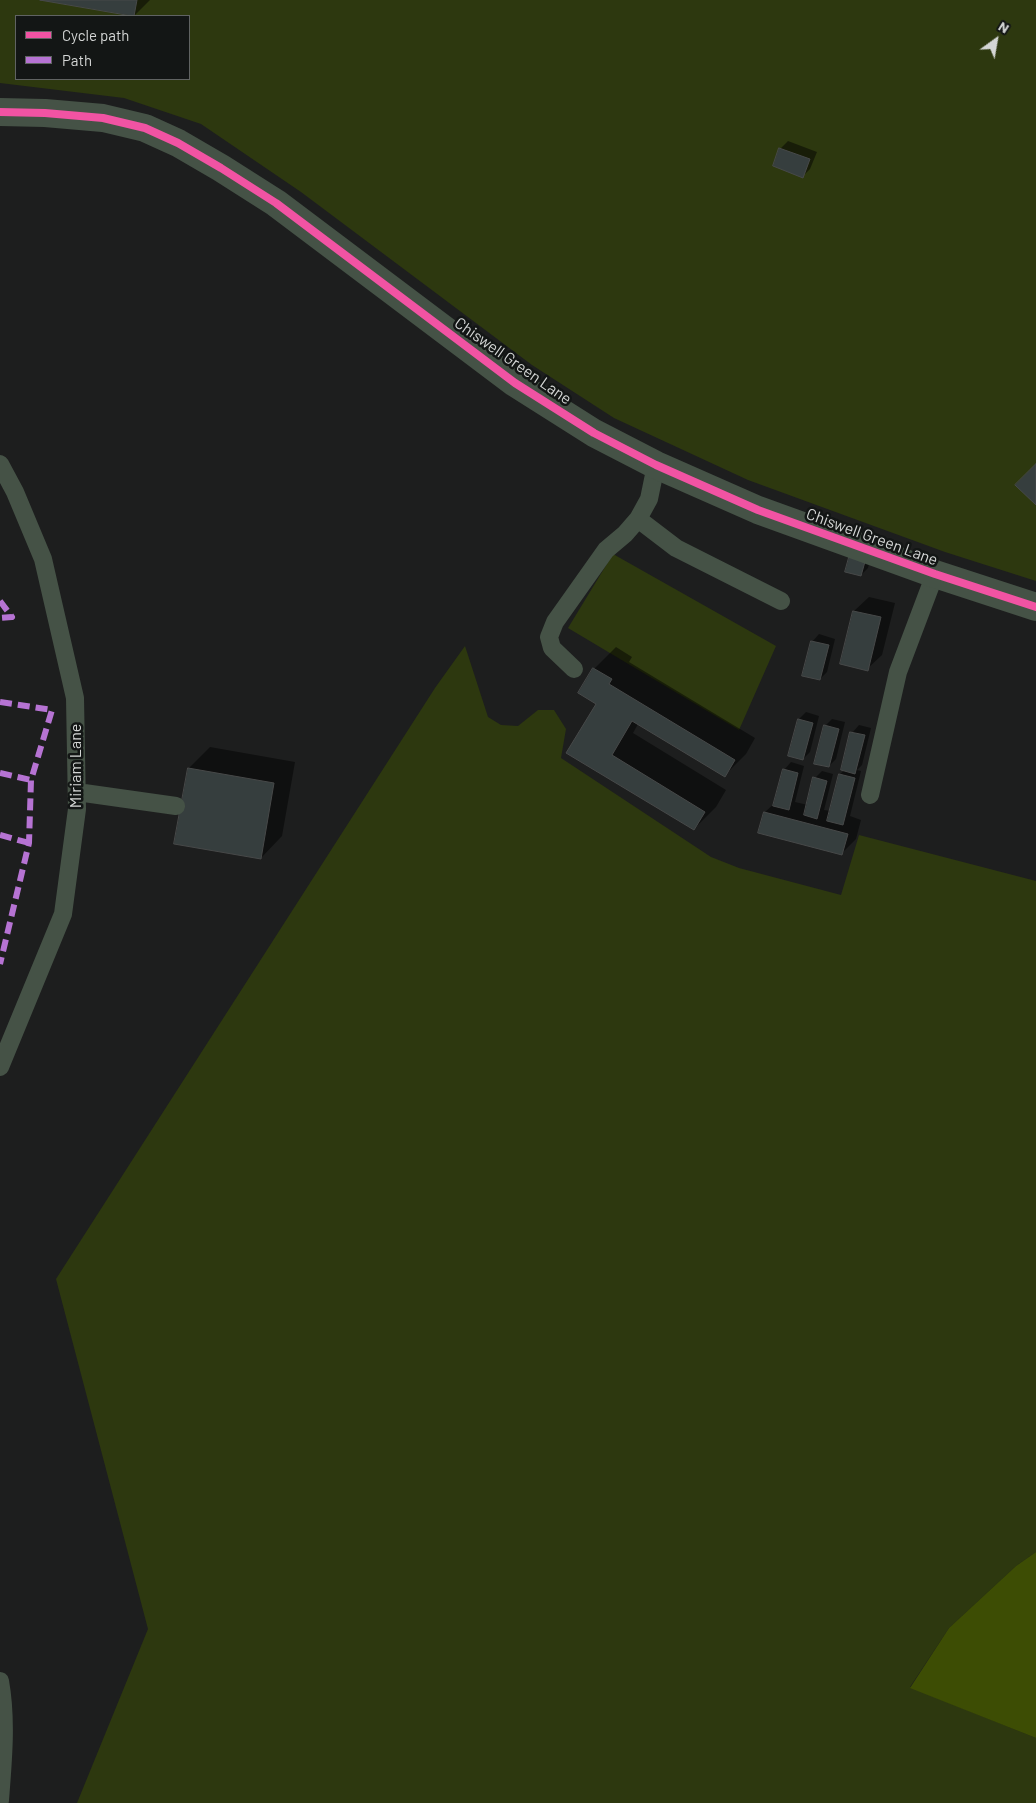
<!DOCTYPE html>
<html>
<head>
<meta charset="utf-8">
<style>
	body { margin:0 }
	#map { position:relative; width:1036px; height:1803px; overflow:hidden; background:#1d1e1e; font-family:Barlow,sans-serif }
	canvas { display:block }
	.legend { position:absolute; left:15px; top:15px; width:175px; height:65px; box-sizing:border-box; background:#131615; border:1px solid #606362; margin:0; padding:6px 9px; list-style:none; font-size:15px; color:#d4d6d5 }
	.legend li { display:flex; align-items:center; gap:10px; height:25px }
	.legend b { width:25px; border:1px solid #606362 }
	.north { position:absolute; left:971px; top:15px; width:50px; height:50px; -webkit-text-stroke:4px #131615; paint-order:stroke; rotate:32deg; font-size:14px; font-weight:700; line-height:20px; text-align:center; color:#d4d6d5 }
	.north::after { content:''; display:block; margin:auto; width:18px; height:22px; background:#d4d6d5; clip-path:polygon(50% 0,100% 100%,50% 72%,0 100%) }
</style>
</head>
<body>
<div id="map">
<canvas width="1036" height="1803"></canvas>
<ul class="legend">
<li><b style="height:6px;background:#f153a3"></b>Cycle path</li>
<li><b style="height:6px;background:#b673d3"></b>Path</li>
</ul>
<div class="north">N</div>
</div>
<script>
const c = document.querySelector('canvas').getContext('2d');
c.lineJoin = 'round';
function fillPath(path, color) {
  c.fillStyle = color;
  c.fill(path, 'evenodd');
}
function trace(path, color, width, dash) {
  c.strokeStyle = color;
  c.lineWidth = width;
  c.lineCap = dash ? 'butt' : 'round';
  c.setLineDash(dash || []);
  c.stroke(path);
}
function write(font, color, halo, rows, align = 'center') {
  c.font = font + ' Barlow,sans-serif';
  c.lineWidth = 5;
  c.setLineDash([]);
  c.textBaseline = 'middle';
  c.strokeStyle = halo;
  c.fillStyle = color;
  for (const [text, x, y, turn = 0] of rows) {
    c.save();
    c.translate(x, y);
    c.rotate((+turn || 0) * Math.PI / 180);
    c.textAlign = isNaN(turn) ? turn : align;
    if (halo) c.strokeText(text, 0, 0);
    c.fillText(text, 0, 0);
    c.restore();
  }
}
const green = new Path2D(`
	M0 0H1036V581L945 552 748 480 614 418 532 365 301 192 201 124 124 98 0 83ZM16 16H189V79H16Z
	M613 554 776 646 739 730 568 628Z
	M465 646 488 717 501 725 518 726 538 710H554L566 729 561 758 711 857 739 868 841 895 859 835 1036 881V1552L1016 1566 949 1628 910 1687 1036 1738V1803H77L148 1629 56 1279 435 688Z`);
const forest = new Path2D(`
	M1036 1552V1738L910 1688 949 1628 1016 1566Z`);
const shadow = new Path2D(`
	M47 0H150L134 16Z
	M788 141 817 152 810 169 803 176 774 166 781 148Z
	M872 551 868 568 861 575 847 571Z
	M869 597 895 603 882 655 867 669 854 611Z
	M819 634 835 639 827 672 820 679 812 642Z
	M616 647 632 657 629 662 755 738 746 754 724 776 638 724 633 733 726 790 716 807 694 829 568 753 598 703 594 669Z
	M806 712 819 716 810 752 803 759 799 719Z
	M832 719 845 722 836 759 829 766 825 726Z
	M859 725 871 728 862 765 857 770 861 771 850 816 861 820 856 839 841 854 765 812 776 802 784 770 791 762 804 766 795 802 808 805 815 778 822 771 833 774 824 810 831 811 840 774 845 770 852 733Z
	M210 747 295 762 282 836 261 858 189 768Z`);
const building = new Path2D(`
	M40 0H137L134 16Z
	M779 148 810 159 803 178 773 166Z
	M1036 464V505L1015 485Z
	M850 554 866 558 861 576 845 572Z
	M853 611 881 617 868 671 840 664Z
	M811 641 829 645 820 680 802 676Z
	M593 668 612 679 609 684 735 760 725 777 632 721 612 755 705 812 694 830 566 753 596 704 578 693Z
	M798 719 813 723 803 760 788 756Z
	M824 725 839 729 829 767 814 764Z
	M850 732 865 735 855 774 841 770Z
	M188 768 274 783 261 859 174 844Z
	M783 769 798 773 789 810 773 806Z
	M839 774 855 778 843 825 827 821Z
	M813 777 827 781 817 819 804 815Z
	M764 812 848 834 842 855 758 833Z`);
const service = new Path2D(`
	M0 464 15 492 43 559 75 698 77 809 63 914 0 1067
	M638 519 676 548 781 601
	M574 669 552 648 549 637 555 622 606 550 625 534 638 519 649 499 656 465
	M77 792 176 806
	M870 795 898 672 935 574
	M0 1681C7 1720 3 1761 0 1800`);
const minor = new Path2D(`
	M0 112 45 113 103 118 145 128 178 143 221 168 276 203 515 383 594 433 656 465 758 510 935 574 1036 607`);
const quiet = new Path2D(`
	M0 601 12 617 0 618
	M0 702 52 710 31 780 29 843 0 964
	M0 773 31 780
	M0 835 29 843`);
const cycleway = new Path2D(`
	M0 112 45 113 103 118 145 128 178 143 221 168 276 203 515 383 594 433 656 465 758 510 935 574 1036 607`);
const streetNames = [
	["Chiswell Green Lane",513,361,35],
	["Chiswell Green Lane",872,537,20],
	["Miriam Lane",76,766,-90]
];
fillPath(green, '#2d380f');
fillPath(forest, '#3d4d04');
fillPath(shadow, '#0007');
fillPath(building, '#363e3e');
trace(building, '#474949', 1);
trace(service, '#455246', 18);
trace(minor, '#455246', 28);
trace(quiet, '#b673d3', 6, [12, 6]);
trace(cycleway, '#f153a3', 8);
write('16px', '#d4d6d5', '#131615', streetNames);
</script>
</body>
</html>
